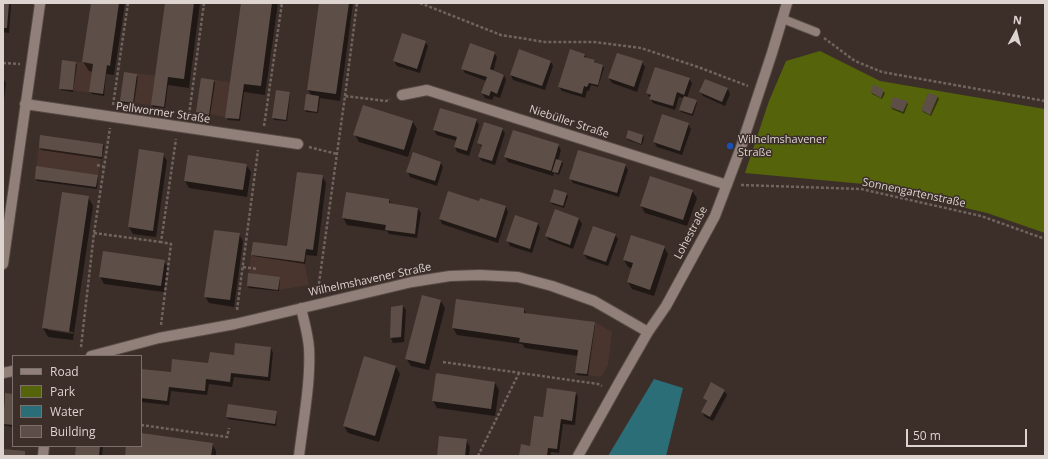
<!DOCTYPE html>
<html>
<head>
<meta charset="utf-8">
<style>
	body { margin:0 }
	#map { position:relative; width:1048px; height:459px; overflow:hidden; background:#3c2e29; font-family:"Open Sans",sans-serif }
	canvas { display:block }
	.frame { position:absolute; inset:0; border:4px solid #ddd4d0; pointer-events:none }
	.legend { position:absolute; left:12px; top:355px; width:130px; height:92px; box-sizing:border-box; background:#3c2e29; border:1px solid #7c706c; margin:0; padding:5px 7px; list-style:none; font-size:12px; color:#ddd4d0 }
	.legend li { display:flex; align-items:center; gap:8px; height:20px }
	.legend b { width:20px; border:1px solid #7c706c }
	.north { position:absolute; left:996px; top:12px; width:40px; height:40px; -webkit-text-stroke:3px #3c2e29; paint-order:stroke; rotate:7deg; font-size:11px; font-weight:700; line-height:16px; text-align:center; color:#ddd4d0 }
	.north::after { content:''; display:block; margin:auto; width:14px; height:18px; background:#ddd4d0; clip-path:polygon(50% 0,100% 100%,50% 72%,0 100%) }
	.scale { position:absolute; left:906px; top:429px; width:121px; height:18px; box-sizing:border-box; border:2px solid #ddd4d0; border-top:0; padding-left:5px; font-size:12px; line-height:14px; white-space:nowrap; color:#ddd4d0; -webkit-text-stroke:3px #3c2e29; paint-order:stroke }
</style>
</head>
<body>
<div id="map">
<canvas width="1048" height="459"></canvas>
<div class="frame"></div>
<ul class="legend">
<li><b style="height:5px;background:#91807a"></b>Road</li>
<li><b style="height:11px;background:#55640a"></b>Park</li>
<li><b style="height:11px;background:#2b6e77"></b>Water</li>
<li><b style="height:11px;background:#5d4f48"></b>Building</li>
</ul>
<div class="north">N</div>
<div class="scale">50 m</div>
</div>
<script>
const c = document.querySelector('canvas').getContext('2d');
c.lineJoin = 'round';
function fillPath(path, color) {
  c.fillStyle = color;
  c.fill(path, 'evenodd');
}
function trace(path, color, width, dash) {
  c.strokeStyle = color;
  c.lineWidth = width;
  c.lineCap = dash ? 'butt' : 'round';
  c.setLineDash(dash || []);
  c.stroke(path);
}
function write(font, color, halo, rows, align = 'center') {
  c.font = font + ' "Open Sans",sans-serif';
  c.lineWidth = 3;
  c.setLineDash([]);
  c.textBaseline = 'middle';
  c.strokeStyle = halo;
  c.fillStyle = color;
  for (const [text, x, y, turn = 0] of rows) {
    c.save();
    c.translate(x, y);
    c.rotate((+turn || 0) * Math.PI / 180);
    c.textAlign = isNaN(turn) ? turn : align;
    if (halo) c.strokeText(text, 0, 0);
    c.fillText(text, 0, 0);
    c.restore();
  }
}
const built = new Path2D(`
	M62 60 107 65 103 94 59 89Z
	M124 72 168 77 164 107 120 101Z
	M201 78 244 84 239 119 196 112Z
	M40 135 103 144 96 187 35 179Z
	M253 242 306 249 304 262 309 285 278 290 247 286Z
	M582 321 595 322 612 332 608 365 601 377 575 373Z`);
const green = new Path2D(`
	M820 51 880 81 1045 109V233L987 213 864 184 745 173 769 101 786 61Z`);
const water = new Path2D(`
	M654 379 683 388 666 456H608Z`);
const shadow = new Path2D(`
	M3 3H10L11 6 9 33 3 32Z
	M92 3H125L114 75 106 74 104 96 92 94 90 92 93 72 89 71 83 62Z
	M166 3H200L189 88 168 85 165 108 153 107 152 105Z
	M242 3H278L265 95 244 92 240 121 228 120 226 117Z
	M320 3H353L340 101 320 98 318 113 306 112 305 110 312 96 308 90Z
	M425 42 428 46 420 73 397 66 394 61Z
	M494 53 497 57 493 72 504 75 506 80 500 98 494 96 492 100 485 98 482 93 486 81 465 73 462 68Z
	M585 55 587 59 595 61 596 63 603 66 604 68 598 87 591 85 589 91H587L585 98 562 91 559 87Z
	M551 62 553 66 545 90 513 80 511 75Z
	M642 62 645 67 637 92 612 83 609 78Z
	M76 63 77 65 73 92 61 90 60 88Z
	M136 75 138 77 134 104 122 103 121 101Z
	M3 78 6 83 3 109Z
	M202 79 214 81 215 83 210 116 198 114 197 112Z
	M689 79 692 83 687 98 696 101 697 103 693 116 681 112 680 110 684 98 679 97 675 110 653 103 647 93Z
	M706 80 728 89 730 94 725 106 703 96 700 92Z
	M883 91 885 93 882 99 872 94 871 92Z
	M289 93 290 95 287 121 274 120 273 118Z
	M928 94 938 97 939 99 931 116 923 112 922 110Z
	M907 102 908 104 904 114 892 109 891 106Z
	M476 120 479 125 469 156 457 152 455 147 457 141 437 135 434 130Z
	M413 122 417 129 408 157 359 142 355 135Z
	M688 124 691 129 682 155 657 147 654 142Z
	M502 129 505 133 495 165 482 161 479 157 482 148 479 143Z
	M629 131 643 136 644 138 642 145 628 140 627 138Z
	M103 145 104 147 102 159 41 150 40 148Z
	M558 145 561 150 558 161 562 162 563 164 559 175 554 173 553 176 508 162 505 157Z
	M163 154 167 161 156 237 133 234 129 227Z
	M441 163 443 167 437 186 410 177 408 172Z
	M246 165 251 172 247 197 189 188 185 181Z
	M625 165 628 170 619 197 573 183 570 178Z
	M97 176 98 178 97 189 37 181 36 179Z
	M322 176 326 183 317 256 306 255 305 264 253 256 252 254 288 247Z
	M692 191 697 198 687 226 645 213 641 206Z
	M566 193 568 196 564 208 552 204 551 202Z
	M346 194 389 200 392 205 418 209 421 213 417 238 389 234 387 231 347 225 343 218Z
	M88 197 93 206 73 340 48 337 43 328ZM48 328 74 332 73 334 48 330Z
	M480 203 506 207 508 212 498 243 442 224 440 219Z
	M555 211 579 219 582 224 573 249 549 240 546 236Z
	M538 224 540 228 532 253 510 246 508 241Z
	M239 234 243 241 234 307 209 303 205 296Z
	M615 235 618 239 608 266 587 259 584 254Z
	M664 247 668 254 654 296 632 289 628 282 633 269 628 267 624 260Z
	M164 261 168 268 164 292 104 284 100 276Z
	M279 278 280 280 279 291 249 288 248 286Z
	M441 301 445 308 429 370 411 366 406 358Z
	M403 306 406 310 404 342 393 343 391 338 392 308Z
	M524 309 526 314 594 323 595 325 588 376 577 375 576 372 578 356 525 348 522 344 457 335 453 328Z
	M271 348 273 353 270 381 234 377 232 387 209 384 207 395 171 391 169 405 141 402V370L171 373 209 364 234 356Z
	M396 367 400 374 379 442 348 433 344 426Z
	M495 383 499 390 495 416 437 408 433 401Z
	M724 390 727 395 713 421 705 417 702 412 707 403 704 398Z
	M576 393 578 397 575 425 563 424 559 453 551 452 550 456H520L531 447 544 418Z
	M5 395H13V427L3 425V406H4Z
	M276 412 277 414 276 426 228 419 227 417Z
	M141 434 212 444 216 451V456H126L127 446H141Z
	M466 440 470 447 469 456H438Z
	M77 446H103L102 456H76Z`);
const building = new Path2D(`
	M3 3H9L7 28H3Z
	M91 3H119L110 66 107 65 103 94 89 92 93 64 82 62Z
	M165 3H194L184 79 168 77 164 107 151 105Z
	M241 3H272L261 86 244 84 239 119 225 118Z
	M319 3H349L336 94 307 90Z
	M402 33 426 41 417 69 393 61Z
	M470 43 495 52 490 69 504 75 497 94 491 91 489 96 481 93 487 77 461 69Z
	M519 49 551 61 542 86 510 75Z
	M570 49 585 54 584 57 595 60 594 62 603 65 598 85 589 83 587 87 584 86 582 94 558 87Z
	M617 53 643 61 634 87 608 78Z
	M62 60 76 62 73 90 59 89Z
	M655 67 690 78 684 95 677 92 673 106 649 99 651 95 646 93Z
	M124 72 137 74 133 103 120 101Z
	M201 78 214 80 209 115 196 112Z
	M705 79 728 88 722 102 699 92Z
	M873 84 884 90 881 98 870 92Z
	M276 90 290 92 286 120 272 118Z
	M928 93 938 96 930 115 921 110Z
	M306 94 319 96 317 112 304 110Z
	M684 96 697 100 692 114 679 110Z
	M893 97 908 101 903 112 890 107Z
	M363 105 413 121 404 150 353 135Z
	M440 108 477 119 467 151 454 147 457 137 433 130Z
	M662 114 689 123 680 151 653 142Z
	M484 122 503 128 492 161 478 157 482 145 477 143Z
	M513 130 559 144 551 171 504 157Z
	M628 130 643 135 641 144 626 138Z
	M40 135 103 144 102 157 39 148Z
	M139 149 164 153 153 231 128 227Z
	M578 150 626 164 617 193 569 179Z
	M413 152 441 162 435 181 406 172Z
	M188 155 247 164 243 190 184 181Z
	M556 159 562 161 558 173 552 172Z
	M36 166 98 175 96 187 35 179Z
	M297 172 323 175 313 250 306 249 304 262 251 255 253 242 287 246Z
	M650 176 693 190 683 220 640 206Z
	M554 189 567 193 563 206 550 202Z
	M448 191 479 201 480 198 506 206 496 238 439 219Z
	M62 192 89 196 69 332 42 328Z
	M346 192 389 199V203L418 208 415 234 385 230 386 225 342 218Z
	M555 209 579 218 570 245 545 236Z
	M515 215 538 223 530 249 506 241Z
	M593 226 616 234 606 262 583 254Z
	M214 230 240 233 230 300 204 297Z
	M631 235 665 246 650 290 627 282 633 263 623 260Z
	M103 251 165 260 161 286 99 277Z
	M248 273 280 277 278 290 247 286Z
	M422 295 441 300 425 364 405 359Z
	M456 299 524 308V313L595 322 587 374 575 373 578 350 519 342 520 338 452 328Z
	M403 305 401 337 390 338 391 307Z
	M235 343 271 347 268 377 231 373 230 382 206 379 205 391 169 387 167 401 141 398V369L171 372 172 359 208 363 210 352 234 355Z
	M364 356 396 366 375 436 343 426Z
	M436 373 495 382 491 409 432 401Z
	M711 382 725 390 710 417 701 412 707 401 703 398Z
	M547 388 576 392 572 421 561 419 557 449 548 448 547 456H519L521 444 530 446 534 416 543 417Z
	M5 393 13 394V425L3 424Z
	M228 404 277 411 275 424 226 417Z
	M141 433 213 443 211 456H125L126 446H141Z
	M439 436 467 439 465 456H437Z
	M76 446H100L99 456H75Z
	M3 449 25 451V456H3Z`);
const path = new Path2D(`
	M420 3 501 35 545 42H594L641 48 698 67 748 86
	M824 38 855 61 882 72 1045 101
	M3 63 20 64
	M345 96 357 3
	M113 105 128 3
	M189 115 204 3
	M264 126 282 3
	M309 147 337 154
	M97 165 105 167
	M741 185 861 189 981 216 1045 239
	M94 233 161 242
	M243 267 258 269
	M313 292 319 283 345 96 386 101 390 99
	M237 310 258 150
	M161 325 171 244 161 242 176 139
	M81 347 94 233 110 128
	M443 362 598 384 602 386
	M141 425 227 437 229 428
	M478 456 519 373`);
const lane = new Path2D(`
	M783 19 816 32`);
const street = new Path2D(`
	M402 95 427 90 727 185
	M25 104 298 144
	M3 264 40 4 39 3
	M91 356 159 338 235 324 412 282 450 276 480 275 518 277 552 286 594 301 648 332
	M3 373 13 371
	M43 456 44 446
	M299 456C303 422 311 381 309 348 308 334 304 321 301 308
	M578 456 621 379 648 332 666 306 715 216 740 150 772 53 787 3`);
const markers = [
	[730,146,4,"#1a4fb4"]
];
const streetNames = [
	["Pellwormer Straße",163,113,8],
	["Niebüller Straße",569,122,18],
	["Sonnengartenstraße",914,193,12],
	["Lohestraße",691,233,-62],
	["Wilhelmshavener Straße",370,280,-12]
];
const poiNames = [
	["Wilhelmshavener",738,140],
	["Straße",738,153]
];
fillPath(built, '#49352d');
fillPath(green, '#55640a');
fillPath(water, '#2b6e77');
fillPath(shadow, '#0007');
fillPath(building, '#5d4f48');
trace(lane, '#574c46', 10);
trace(street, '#574c46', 12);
trace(path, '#70645f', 2.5, [3, 2]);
trace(lane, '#91807a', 8);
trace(street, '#91807a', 10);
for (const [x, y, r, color] of markers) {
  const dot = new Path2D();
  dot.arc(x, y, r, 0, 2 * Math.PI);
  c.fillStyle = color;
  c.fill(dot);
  trace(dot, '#3c2e29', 1.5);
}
write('11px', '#ddd4d0', '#3c2e29', streetNames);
write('11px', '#ddd4d0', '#3c2e29', poiNames, 'left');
</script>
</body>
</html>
